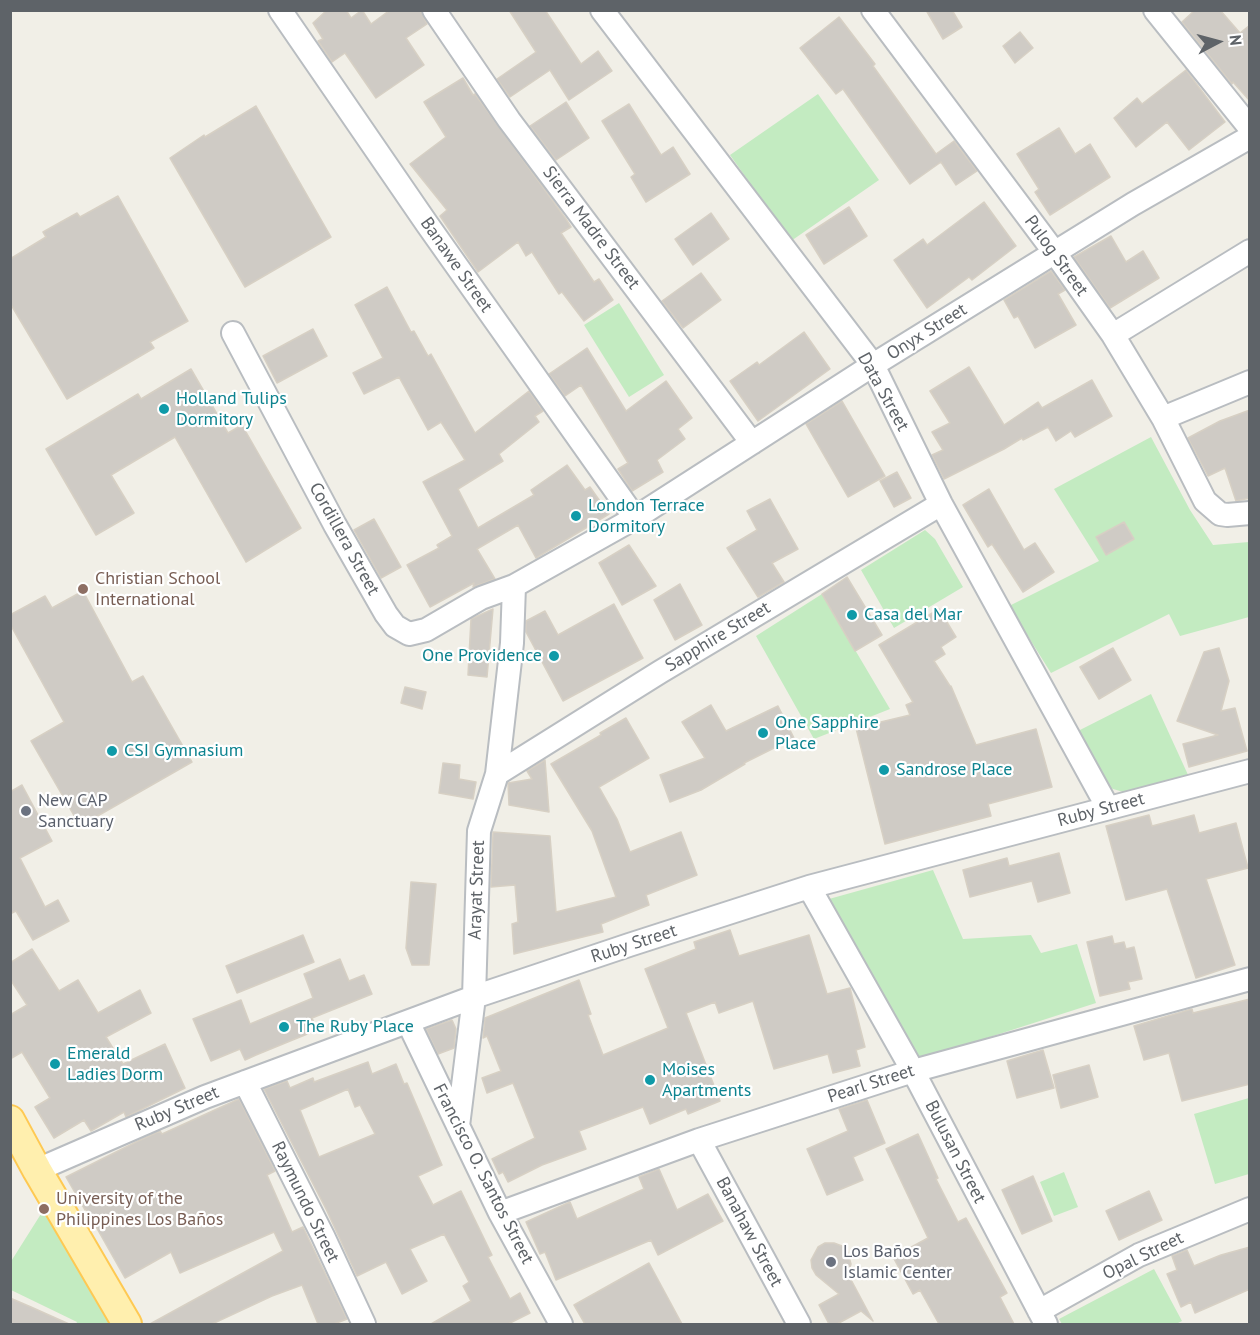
<!DOCTYPE html>
<html>
<head>
<meta charset="utf-8">
<style>
	body { margin:0 }
	#map { position:relative; width:1260px; height:1335px; overflow:hidden; background:#f1efe7; font-family:"PT Sans",sans-serif }
	canvas { display:block }
	.frame { position:absolute; inset:0; border:12px solid #5e6368; pointer-events:none }
	.north { position:absolute; left:1188px; top:12px; width:60px; height:60px; -webkit-text-stroke:4px #fff; paint-order:stroke; rotate:84deg; font-size:16px; font-weight:700; line-height:24px; text-align:center; color:#5e6368 }
	.north::after { content:''; display:block; margin:auto; width:21px; height:27px; background:#5e6368; clip-path:polygon(50% 0,100% 100%,50% 72%,0 100%) }
</style>
</head>
<body>
<div id="map">
<canvas width="1260" height="1335"></canvas>
<div class="frame"></div>
<div class="north">N</div>
</div>
<script>
const c = document.querySelector('canvas').getContext('2d');
c.lineJoin = 'round';
function fillPath(path, color) {
  c.fillStyle = color;
  c.fill(path, 'evenodd');
}
function trace(path, color, width, dash) {
  c.strokeStyle = color;
  c.lineWidth = width;
  c.lineCap = dash ? 'butt' : 'round';
  c.setLineDash(dash || []);
  c.stroke(path);
}
function write(font, color, halo, rows, align = 'center') {
  c.font = font + ' "PT Sans",sans-serif';
  c.lineWidth = 4.5;
  c.setLineDash([]);
  c.textBaseline = 'middle';
  c.strokeStyle = halo;
  c.fillStyle = color;
  for (const [text, x, y, turn = 0] of rows) {
    c.save();
    c.translate(x, y);
    c.rotate((+turn || 0) * Math.PI / 180);
    c.textAlign = isNaN(turn) ? turn : align;
    if (halo) c.strokeText(text, 0, 0);
    c.fillText(text, 0, 0);
    c.restore();
  }
}
const green = new Path2D(`
	M818 94 879 180 791 241 730 155Z
	M619 303 664 375 629 397 584 325Z
	M1151 437 1190 510 1213 545 1249 542V617L1180 636 1169 614 1051 673 1009 606 1099 561 1054 489Z
	M925 530 935 539 963 587 894 628 861 570Z
	M822 594 890 709 814 739 756 636Z
	M1151 694 1189 777 1123 792 1110 788 1076 732Z
	M933 870 963 939 1031 935 1041 953 1077 944 1096 1003 915 1061 829 899Z
	M1249 1098V1174L1215 1184 1194 1114Z
	M1064 1172 1078 1207 1054 1216 1040 1182Z
	M46 1206 110 1324H76L77 1322 11 1290 10 1263Z
	M1154 1269 1182 1321 1176 1324H1062L1059 1319Z`);
const building = new Path2D(`
	M327 10H346L351 18 362 10 371 24 390 10H420L427 24 406 38 424 65 376 98 345 53 332 62 318 41 323 39 313 23Z
	M509 10H545L581 64 598 51 612 71 569 100 550 70 510 97 497 79 536 52Z
	M926 10H952L962 27 943 39Z
	M1195 10H1220L1240 33 1250 25V101L1233 82 1232 84 1182 22Z
	M839 17 875 64 873 66 936 154 954 141 977 171 956 185 941 162 910 184 843 89 836 94 800 48Z
	M1020 32 1033 48 1015 63 1003 46Z
	M1186 70 1225 122 1189 150 1167 122 1136 147 1114 118 1137 98 1142 104Z
	M463 78 473 95 475 94 566 219 571 227 561 233 594 282 599 279 613 300 584 321 562 292 559 294 532 252 526 256 518 242 478 272 440 216 447 210 410 164 446 137 424 102Z
	M566 102 589 138 556 160 530 126Z
	M629 104 661 155 673 147 690 174 646 202 631 177 635 174 602 121Z
	M256 106 331 237 245 287 170 158 204 135 205 137Z
	M1059 128 1075 154 1090 144 1110 177 1050 215 1035 192 1039 189 1017 154Z
	M118 196 188 321 150 342 154 348 67 399 10 303V259L46 237 43 232 77 213 80 217Z
	M984 202 1016 246 972 280 969 277 927 308 894 260 923 239 927 245Z
	M849 207 867 236 824 264 806 235Z
	M711 213 729 239 693 265 675 239Z
	M1111 236 1126 262 1143 251 1159 278 1110 308 1074 257Z
	M1051 271 1065 290 1058 294 1076 325 1035 348 1018 316 1014 318 1004 300Z
	M701 273 721 300 683 328 662 301Z
	M387 287 411 332 414 331 428 356 431 354 475 433 529 391 543 411 535 416 539 422 499 454 503 461 458 489 478 528 534 495 531 490 567 465 585 490 590 487 609 514 536 558 518 525 477 549 495 579 473 587 474 583 430 607 407 565 439 548 437 545 452 536 423 482 465 460 441 422 428 430 399 377 364 394 353 373 383 358 355 305Z
	M313 329 327 356 277 383 263 356Z
	M804 332 830 369 758 421 730 381 757 362 759 365Z
	M587 348 626 411 666 381 692 418 678 429 685 439 657 460 663 472 632 491 618 469 628 463 581 385 565 396 549 374Z
	M969 367 1004 425 1038 402 1042 408 1092 380 1112 416 1075 437 1071 431 1056 441 1048 427 1023 440 1022 438 1004 449 944 479 932 455 943 450 932 432 950 423 930 391Z
	M191 369 228 433 242 425 301 528 246 562 175 437 111 475 134 513 96 535 46 449 138 394 141 399Z
	M842 401 885 476 848 497 806 424Z
	M1250 410V498L1236 501 1225 468 1208 476 1188 438 1220 421Z
	M897 472 911 498 894 507 880 481Z
	M989 489 1024 550 1035 543 1054 572 1023 592 992 544 988 547 963 505Z
	M770 499 798 549 772 563 784 582 758 597 727 548 757 530 747 511Z
	M374 519 401 567 381 578 354 530Z
	M1124 522 1134 539 1106 555 1096 537Z
	M629 545 656 586 622 605 599 563Z
	M847 577 882 635 855 651 822 594Z
	M680 584 702 625 675 640 654 600Z
	M83 591 132 682 143 676 192 762 80 826 31 741 64 722 10 624V615L45 596 52 608Z
	M614 604 643 658 563 701 526 632V621L545 611 558 635Z
	M493 609 487 677 468 675 471 619Z
	M939 609 956 637 941 647 945 654 934 661 950 686H951L976 745 1036 729 1052 787 988 804 991 816 885 844 856 728 910 715 906 705 913 702 879 645Z
	M1113 648 1131 680 1099 699 1080 667Z
	M1219 648 1229 681 1221 711 1235 708 1247 751 1189 767 1183 744 1218 735 1177 721 1204 652Z
	M405 687 426 692 422 709 401 703Z
	M711 705 726 731 778 706 794 738 744 763 745 764 701 790 670 802 660 775 705 758 682 722Z
	M626 718 649 758 599 787 617 819 630 852 681 832 697 875 646 895 649 905 601 924 603 932 514 954 512 924 518 922 515 885 491 887 493 832 550 836 556 912 616 897 592 831 551 764 601 735 600 733Z
	M545 760 549 812 509 805 508 783 532 779 527 771Z
	M443 763 460 765 459 779 476 782 473 799 439 793Z
	M22 785 52 841 20 858 45 907 58 900 69 921 33 940 16 911 10 914V792Z
	M1149 815 1152 826 1194 815 1199 833 1236 823 1248 868 1206 879 1235 965 1196 978 1167 889 1126 900 1106 826Z
	M1059 853 1070 893 1038 902 1032 881 970 897 963 870 1007 858 1009 866Z
	M411 882 436 884 429 965H412L406 948Z
	M730 930 739 956 809 935 827 994 850 988 865 1047 856 1050 860 1066 833 1073 828 1054 774 1069 753 1001 719 1013 715 1002 686 1013 720 1101 688 1114 686 1109 650 1124 643 1107 579 1131 586 1149 542 1165 508 1182 503 1172 499 1174 492 1159 535 1138 513 1083 487 1093 482 1078 501 1071 487 1036 483 1038 485 1018 579 980 591 1014 588 1015 603 1055 668 1028 645 969 696 949 694 942Z
	M303 935 314 962 237 993 226 966Z
	M1112 936 1114 944 1124 942 1126 949 1134 947 1142 979 1128 982 1130 989 1100 996 1087 942Z
	M32 949 59 991 78 980 98 1013 140 990 151 1013 106 1037 123 1064 165 1044 185 1088 126 1117 124 1112 91 1131 84 1120 54 1138 35 1107 50 1098 22 1052 10 1059V1015L27 1005 10 979V963Z
	M340 959 349 981 364 975 372 994 312 1018 317 1030 256 1055 245 1060 240 1049 211 1061 193 1019 241 1000 250 1024 313 998 304 974Z
	M1250 999V1084L1182 1101 1169 1053 1144 1060 1134 1026 1192 1009 1193 1013Z
	M452 1020 456 1029 454 1048 438 1054 426 1029Z
	M1043 1050 1054 1088 1017 1098 1007 1061Z
	M368 1062 372 1074 396 1064 404 1084 407 1083 442 1165 418 1176 433 1205 461 1191 492 1255 488 1257 510 1299 520 1293 530 1313 508 1324H431L471 1301 463 1286 469 1282 444 1234 410 1249 427 1281 402 1294 386 1262 357 1276 326 1209 264 1089 287 1081 290 1088 313 1078 314 1082ZM348 1089 355 1107 360 1105 375 1134 319 1157 300 1110Z
	M1089 1065 1098 1097 1061 1108 1053 1075Z
	M239 1099 275 1171 267 1175 292 1232 303 1227 347 1319 334 1324H318L302 1285 272 1296 212 1324H150L283 1251 274 1232 180 1273 171 1252 125 1278 86 1209 85 1210 66 1177 138 1141 160 1131 162 1134Z
	M867 1100 885 1143 853 1157 863 1180 827 1195 807 1149 848 1131 839 1109Z
	M918 1134 938 1178 936 1179 958 1222 966 1218 1007 1293 1000 1297 1014 1324H939L920 1290 913 1294 893 1257 928 1238 886 1149Z
	M659 1169 677 1210 708 1194 723 1221 658 1255 651 1240 556 1280 545 1252 540 1254 526 1222 570 1202 577 1219 644 1189 639 1177Z
	M1033 1176 1052 1221 1022 1234 1002 1190Z
	M1149 1191 1162 1220 1119 1240 1106 1211Z
	M825 1243H834L842 1246 847 1250 851 1264 848 1274 873 1321 861 1311 837 1324H829L819 1305 839 1294 816 1275 812 1268 811 1260 818 1247Z
	M1250 1247V1289L1195 1313 1191 1302 1181 1307 1167 1274 1177 1270 1172 1256 1187 1250 1194 1266 1221 1255Z
	M649 1263 682 1324H585L574 1305Z
	M10 1298 31 1307 69 1324H10Z`);
const minor = new Path2D(`
	M280 10 427 224 635 518
	M434 10 509 120 752 443
	M602 10 873 365 941 504 1108 808
	M873 10 1055 253 1113 335 1163 418 1205 501 1220 514 1227 515 1250 513
	M1155 10 1250 128
	M233 333 335 525 386 614 395 626 409 634 426 630 481 598 514 586 635 518 873 365 1133 204 1250 137
	M1113 335 1250 251
	M1163 418 1250 382
	M497 774 660 672 941 504
	M809 887 913 1071 1046 1324
	M408 1022 500 1213 561 1324
	M245 1082 323 1236 364 1324
	M458 1126 474 997 479 831 497 774 512 643 514 586
	M699 1140 799 1324
	M37 1170 205 1097 474 997 629 945 809 887 1250 771
	M500 1213 699 1140 913 1071 1250 979
	M1039 1311 1139 1255 1250 1209`);
const major = new Path2D(`
	M10 1120 37 1170 127 1324`);
const markers = [
	[164,409,6,"#0f9aa8"],
	[576,516,6,"#0f9aa8"],
	[83,589,6,"#8d6e63"],
	[852,615,6,"#0f9aa8"],
	[554,656,6,"#0f9aa8"],
	[763,733,6,"#0f9aa8"],
	[112,751,6,"#0f9aa8"],
	[884,770,6,"#0f9aa8"],
	[26,811,6,"#6b7280"],
	[284,1027,6,"#0f9aa8"],
	[55,1064,6,"#0f9aa8"],
	[650,1080,6,"#0f9aa8"],
	[44,1209,6,"#8d6e63"],
	[831,1262,6,"#6b7280"]
];
const streetNames = [
	["Sierra Madre Street",591,228,53],
	["Pulog Street",1056,256,54],
	["Banawe Street",456,265,55],
	["Onyx Street",927,332,-32],
	["Data Street",883,392,61],
	["Cordillera Street",344,539,61],
	["Sapphire Street",718,637,-31],
	["Ruby Street",1101,810,-15],
	["Arayat Street",477,890,-88],
	["Ruby Street",634,944,-18],
	["Pearl Street",871,1084,-18],
	["Ruby Street",177,1109,-23],
	["Bulusan Street",955,1152,63],
	["Francisco O. Santos Street",483,1174,63],
	["Raymundo Street",305,1202,64],
	["Banahaw Street",749,1232,62],
	["Opal Street",1143,1256,-26]
];
const cultureNames = [
	["Holland Tulips",176,399],
	["Dormitory",176,420],
	["London Terrace",588,506],
	["Dormitory",588,527],
	["Casa del Mar",864,615],
	["One Providence",542,656,"right"],
	["One Sapphire",775,723],
	["Place",775,744],
	["CSI Gymnasium",124,751],
	["Sandrose Place",896,770],
	["The Ruby Place",296,1027],
	["Emerald",67,1054],
	["Ladies Dorm",67,1075],
	["Moises",662,1070],
	["Apartments",662,1091]
];
const educationNames = [
	["Christian School",95,579],
	["International",95,600],
	["University of the",56,1199],
	["Philippines Los Baños",56,1220]
];
const worshipNames = [
	["New CAP",38,801],
	["Sanctuary",38,822],
	["Los Baños",843,1252],
	["Islamic Center",843,1273]
];
fillPath(green, '#c3ebc1');
fillPath(building, '#cfcbc5');
trace(building, '#d7d0c4', 1.5);
trace(minor, '#b9bdc1', 26);
trace(major, '#fec953', 32);
trace(minor, '#fff', 22);
trace(major, '#ffefae', 28);
for (const [x, y, r, color] of markers) {
  const dot = new Path2D();
  dot.arc(x, y, r, 0, 2 * Math.PI);
  c.fillStyle = color;
  c.fill(dot);
  trace(dot, '#fff', 2);
}
write('18px', '#5e6368', '#fff', streetNames);
write('18px', '#0d838f', '#fff', cultureNames, 'left');
write('18px', '#785e54', '#fff', educationNames, 'left');
write('18px', '#5b616d', '#fff', worshipNames, 'left');
</script>
</body>
</html>
